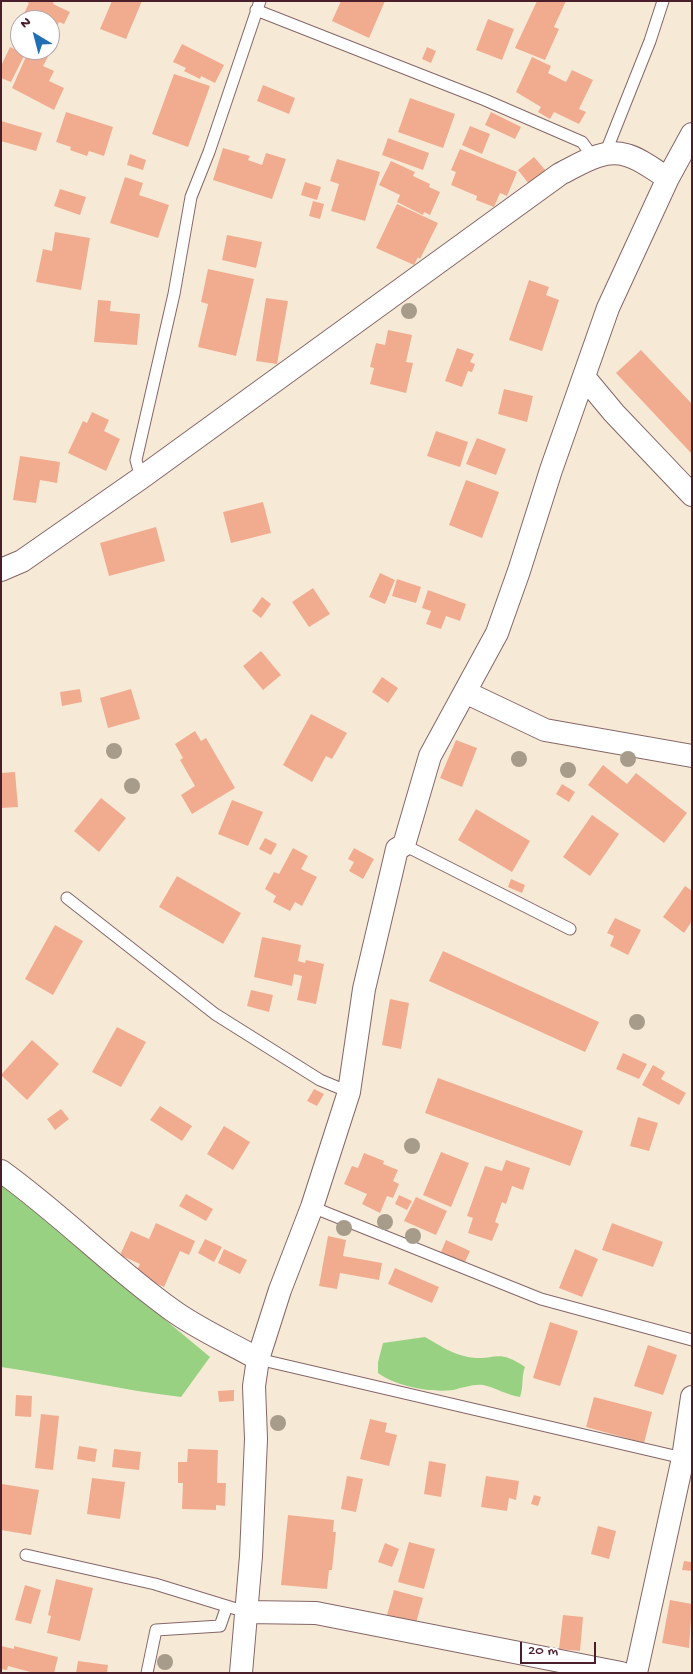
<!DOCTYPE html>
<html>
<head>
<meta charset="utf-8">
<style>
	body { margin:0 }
	#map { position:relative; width:693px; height:1674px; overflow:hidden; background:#f6ead7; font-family:"Gochi Hand",sans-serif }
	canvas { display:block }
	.frame { position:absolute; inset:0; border:2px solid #4a1f2b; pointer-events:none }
	.north { position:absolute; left:10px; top:10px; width:50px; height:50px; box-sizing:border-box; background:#fff; border:1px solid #b7a5aa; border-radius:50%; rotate:323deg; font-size:14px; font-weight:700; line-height:20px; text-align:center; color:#4a1f2b }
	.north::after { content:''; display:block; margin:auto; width:18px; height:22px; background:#1f6fb2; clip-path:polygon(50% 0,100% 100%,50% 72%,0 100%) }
	.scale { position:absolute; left:520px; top:1642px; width:76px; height:22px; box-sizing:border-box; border:2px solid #4a1f2b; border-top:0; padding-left:6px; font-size:15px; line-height:18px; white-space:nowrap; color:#4a1f2b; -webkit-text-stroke:4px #fff; paint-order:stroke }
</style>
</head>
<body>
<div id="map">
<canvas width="693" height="1674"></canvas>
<div class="frame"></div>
<div class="north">N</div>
<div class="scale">20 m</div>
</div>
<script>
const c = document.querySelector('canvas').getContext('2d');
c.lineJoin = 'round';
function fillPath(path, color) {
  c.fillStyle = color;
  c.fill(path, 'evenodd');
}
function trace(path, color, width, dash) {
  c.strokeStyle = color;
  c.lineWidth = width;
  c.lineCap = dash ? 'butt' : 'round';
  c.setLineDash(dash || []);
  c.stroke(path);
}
const green = new Path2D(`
	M1 1183 210 1357 181 1397C121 1390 62 1376 1 1367Z
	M425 1337C439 1345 452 1354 468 1357 495 1362 496 1347 525 1367 521 1377 524 1386 520 1397 507 1395 496 1388 483 1385 473 1384 462 1388 453 1390 430 1393 396 1386 378 1373V1362L383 1343Z`);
const building = new Path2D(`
	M25 1H54L53 4 70 12 64 24 59 22 50 42V20H21L29 3Z
	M112 1H142L126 39 100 29Z
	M341 1H385L369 38 332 21Z
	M537 1H566L554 27 559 29 545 60 515 48Z
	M488 19 514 29 502 60 476 50Z
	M182 44 224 65 215 83 201 76 200 79 184 71 186 68 173 62Z
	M10 47 25 54 11 82 1 78V66Z
	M427 47 436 51 431 63 422 59Z
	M29 50H44L50 53 43 66 54 71 49 81 64 88 54 110 12 88Z
	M532 57 551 66 548 73 566 82 572 70 593 80 579 109 586 112 579 124 554 112 550 119 538 112 541 107 516 92Z
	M174 74 210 86 188 147 152 134Z
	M263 85 295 98 289 114 257 101Z
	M410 98 455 114 443 148 398 132Z
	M66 112 113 127 104 156 89 151 87 156 70 150 71 147 56 142Z
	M491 112 521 127 515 139 485 125Z
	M1 121 42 133 36 151 1 141Z
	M470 126 490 134 482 154 462 145Z
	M388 138 429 153 423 170 382 155Z
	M223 148 250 156 248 160 262 165 266 153 286 159 272 199 213 180Z
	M460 149 517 172 507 196 500 193 494 207 476 200 477 196 451 185 456 172 451 170Z
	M130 154 146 160 143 170 127 165Z
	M534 157 546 171 529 184 518 170Z
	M337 159 380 172 365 221 331 211 339 184 330 181Z
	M391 161 415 172 413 176 430 184 429 187 440 192 430 215 424 212 423 215 397 202 400 195 379 185Z
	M125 177 143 183 139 195 169 205 158 238 110 223Z
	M305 182 321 187 317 200 301 195Z
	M60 189 86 197 80 215 54 206Z
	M313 201 324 204 320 219 309 216Z
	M397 204 438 223 420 259 418 257 414 265 376 248Z
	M55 232 90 238 81 290 36 282 43 249 52 251Z
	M227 235 262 242 256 268 222 260Z
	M208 269 254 279 236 356 198 347 208 304 201 302Z
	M529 280 549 287 546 295 559 300 542 351 509 340Z
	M266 298 288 301 277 364 256 361Z
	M98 300 111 301 110 311 140 314 137 345 94 342Z
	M388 330 412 335 406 362 413 363 406 393 370 384 374 368 370 367 376 343 385 345Z
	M457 348 474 354 470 362 475 364 472 372 468 371 462 387 445 381Z
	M641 350 692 404 691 453 616 373Z
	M504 389 533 396 527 422 498 414Z
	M92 412 109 420 104 431 120 439 106 471 68 453 83 421 87 423Z
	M436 431 468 442 460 467 427 456Z
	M477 438 506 449 496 475 466 464Z
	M20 456 60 462 57 483 40 480 36 503 13 500Z
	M466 480 499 492 482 538 449 525Z
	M263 502 271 533 231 543 223 512Z
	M156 527 165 561 109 576 100 543Z
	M380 573 395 580 385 604 369 597Z
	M397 579 421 587 416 603 392 596Z
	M313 588 330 614 309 627 292 602Z
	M428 590 466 604 460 621 446 616 441 629 426 624 431 611 422 608Z
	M262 597 271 604 261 618 252 611Z
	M261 651 281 675 263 690 243 666Z
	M382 677 398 688 388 703 372 692Z
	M80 689 82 702 62 706 60 692Z
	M131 689 140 719 108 728 100 698Z
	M311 714 347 733 332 759 326 756 312 782 283 765Z
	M195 731 201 741 206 738 235 788 192 814 181 795 195 786 180 760 183 758 175 744Z
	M456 740 477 748 462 787 440 778Z
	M603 765 627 784 636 773 687 813 664 843 588 785Z
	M15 772 18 807 1 808V773Z
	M562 784 575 792 569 802 556 794Z
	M101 798 126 818 99 852 74 831Z
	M232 800 263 812 248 846 218 834Z
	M476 809 530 841 512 872 458 840Z
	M592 815 619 834 590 876 563 857Z
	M265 838 277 844 271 855 259 849Z
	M293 848 308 856 301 869 317 877 302 906 295 902 290 911 273 902 276 896 265 889 274 872 279 874Z
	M354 848 374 859 363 879 349 871 354 862 348 859Z
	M177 876 241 913 223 944 159 907Z
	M511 879 525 885 522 893 508 887Z
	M685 886 692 891V921L684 933 663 917Z
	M615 918 641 930 628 955 610 946 614 936 607 933Z
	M55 925 83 941 53 995 25 979Z
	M262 937 301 945 298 961 305 963 306 960 324 964 316 1004 297 1000 302 976 294 974 292 986 254 977Z
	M443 951 599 1022 585 1052 429 981Z
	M251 990 273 995 269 1012 247 1006Z
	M390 999 409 1003 401 1049 382 1045Z
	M117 1027 146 1042 121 1087 92 1072Z
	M32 1040 59 1064 27 1100 1 1075Z
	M623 1053 647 1064 639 1079 616 1069Z
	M653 1065 665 1072 661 1079 686 1093 679 1105 642 1085Z
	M438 1078 583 1131 570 1166 425 1113Z
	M314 1089 324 1094 317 1106 307 1101Z
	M160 1106 192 1126 182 1141 150 1120Z
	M61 1109 69 1119 55 1130 47 1119Z
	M638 1117 658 1123 649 1151 630 1146Z
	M224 1126 250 1142 233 1170 207 1154Z
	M441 1152 469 1163 451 1207 423 1195Z
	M364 1153 384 1161 383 1164 398 1170 393 1181 399 1184 393 1198 387 1196 380 1213 362 1204 367 1194 344 1184 352 1166 358 1168Z
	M506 1160 530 1168 523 1190 512 1186 506 1204 502 1202 495 1222 499 1224 492 1241 468 1233 473 1218 467 1216 485 1166 502 1171Z
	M186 1194 213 1209 206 1221 179 1206Z
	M399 1195 412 1201 407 1210 395 1204Z
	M416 1197 447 1211 436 1235 404 1221Z
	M156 1223 195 1241 189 1255 180 1251 164 1287 135 1274 140 1264 120 1255 131 1231 149 1239Z
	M612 1223 663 1242 653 1267 602 1250Z
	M328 1236 346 1240 343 1256 382 1263 379 1280 340 1273 337 1289 319 1286Z
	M205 1239 222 1247 214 1262 198 1253Z
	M446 1240 470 1251 465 1262 441 1252Z
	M224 1249 247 1260 240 1274 218 1263Z
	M575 1249 598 1259 582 1297 559 1288Z
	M395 1268 439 1287 432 1303 388 1284Z
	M550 1322 578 1331 560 1386 533 1378Z
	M648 1345 677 1355 663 1395 634 1386Z
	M234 1390V1401L219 1402 218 1391Z
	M16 1395 32 1396 31 1417 15 1416Z
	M594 1397 652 1412 644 1443 586 1427Z
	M41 1414 59 1416 53 1470 35 1468Z
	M370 1419 387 1423 385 1432 397 1435 389 1466 360 1459Z
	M79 1446 97 1449 95 1462 77 1459Z
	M114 1449 141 1452 139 1470 112 1467Z
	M188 1449 218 1450 217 1483H226L225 1506 216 1505V1510L182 1509 183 1483H178V1462H187Z
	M429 1461 446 1464 441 1497 424 1494Z
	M347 1476 363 1479 356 1512 341 1509Z
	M486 1476 519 1481 516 1500 509 1498 507 1511 481 1507Z
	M92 1478 125 1482 120 1519 87 1514Z
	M2 1484 39 1490 31 1535 1 1530Z
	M534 1495 541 1497 538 1506 531 1504Z
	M288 1515 334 1520 333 1532H336L332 1570H329L327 1589 281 1585Z
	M598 1526 616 1531 609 1559 591 1554Z
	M409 1542 435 1549 424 1589 398 1582Z
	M385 1543 399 1549 392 1567 378 1562Z
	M684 1561 692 1562V1571L682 1570Z
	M56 1579 93 1588 80 1641 47 1633 51 1616 48 1615Z
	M25 1585 41 1590 31 1624 15 1620Z
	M394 1590 423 1598 416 1623 387 1615Z
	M670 1600 692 1604 689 1648 662 1643Z
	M563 1615 583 1617 580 1651 559 1649Z
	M1 1646 14 1649V1646L58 1657 54 1673H34L8 1666 7 1670 1 1669Z
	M78 1661 108 1665 107 1673H76Z`);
const lane = new Path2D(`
	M256 10 485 100 582 142 593 157
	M605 154 650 41 663 1
	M141 478 136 460 174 294 191 197 209 152 260 1
	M404 845 570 929
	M67 898 215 1014 320 1080 349 1092
	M312 1207 541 1299 692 1340
	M258 1359 683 1458
	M26 1555 155 1584 246 1612
	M147 1673 156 1630 220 1626 227 1606`);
const street = new Path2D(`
	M584 377 614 413 692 495
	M1 570 22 561 141 478 560 174C580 164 603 148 626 155 640 158 655 171 668 178
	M465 692 545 730 692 756
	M1 1171C61 1214 112 1267 172 1310 198 1329 230 1343 258 1359
	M246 1612 316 1613 621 1673
	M241 1673 251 1556 256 1439 254 1386 258 1359 280 1290 312 1207 349 1092 364 989 397 849 404 845 430 756 497 633 519 571 551 470 608 308 668 178 692 134
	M636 1673 683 1458 692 1397`);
const trees = [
	[409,311],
	[114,751],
	[519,759],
	[628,759],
	[568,770],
	[132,786],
	[637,1022],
	[412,1146],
	[385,1222],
	[344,1228],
	[413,1236],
	[278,1423],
	[165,1662]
];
fillPath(green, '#99d183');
fillPath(building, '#f1ac90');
trace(lane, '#866667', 13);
trace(street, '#866667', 24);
trace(lane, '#fff', 11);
trace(street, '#fff', 22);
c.fillStyle = '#a79c89';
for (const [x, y] of trees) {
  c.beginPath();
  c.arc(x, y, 8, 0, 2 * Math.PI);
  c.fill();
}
</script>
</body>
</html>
